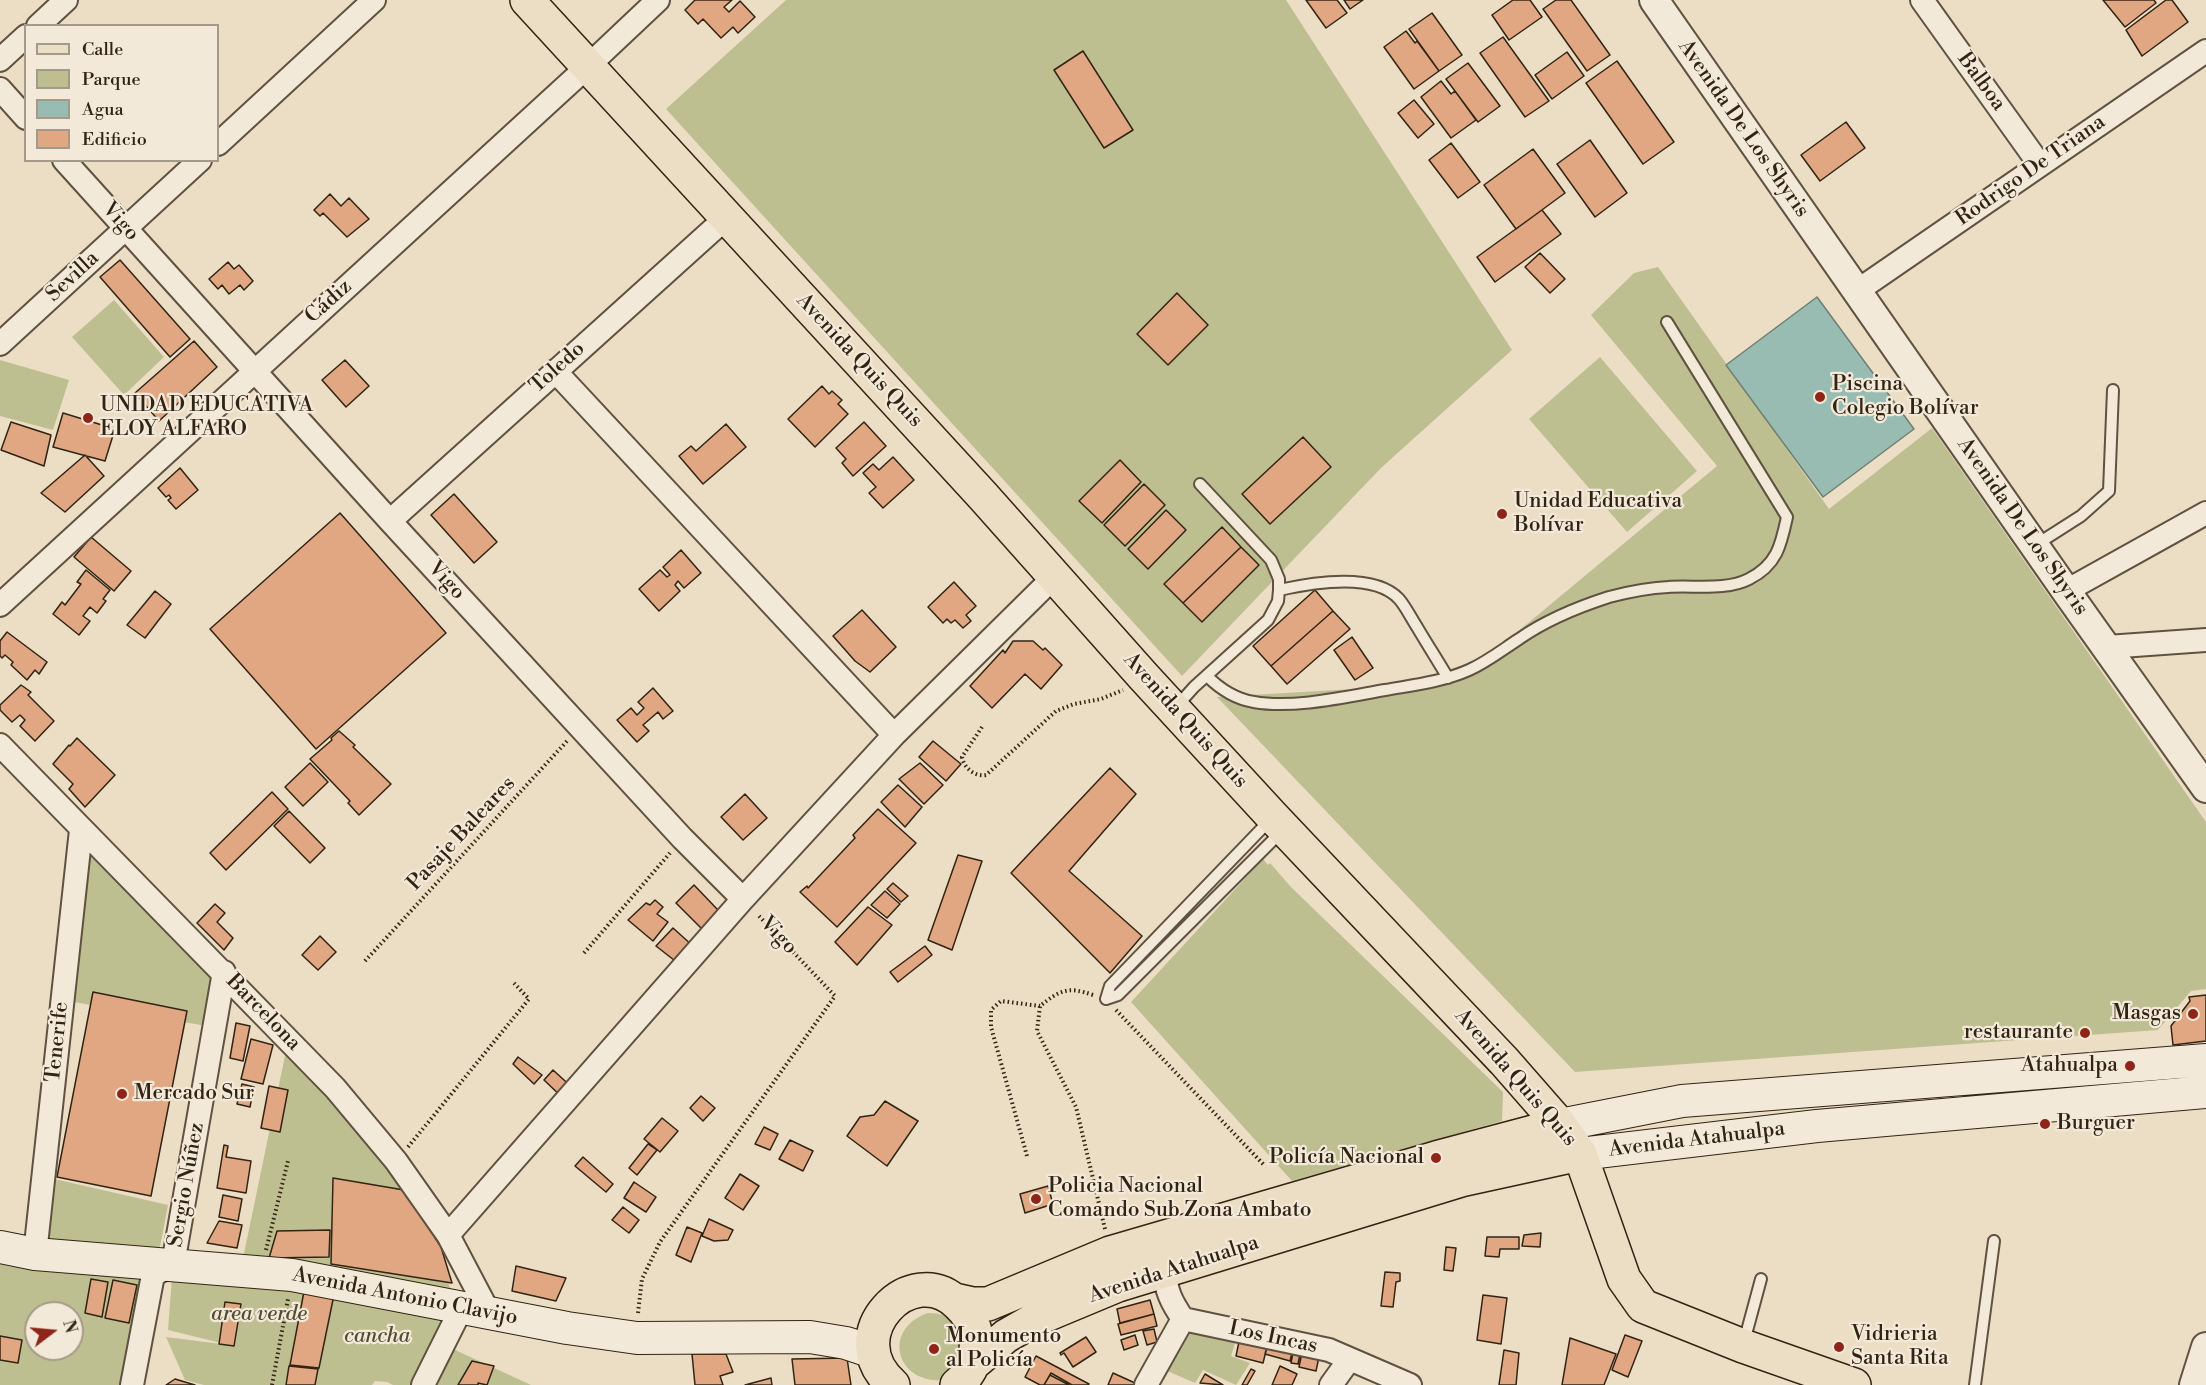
<!DOCTYPE html>
<html>
<head>
<meta charset="utf-8">
<style>
	body { margin:0 }
	#map { position:relative; width:2206px; height:1385px; overflow:hidden; background:#ecddc5; font-family:"Libre Bodoni",serif }
	canvas { display:block }
	.legend { position:absolute; left:24px; top:24px; width:195px; height:138px; box-sizing:border-box; background:#f3e9d9; border:2px solid #a59a8a; margin:0; padding:8px 10px; list-style:none; font-size:18px; color:#312413 }
	.legend li { display:flex; align-items:center; gap:12px; height:30px }
	.legend b { width:30px; border:2px solid #a59a8a }
	.north { position:absolute; left:24px; top:1301px; width:60px; height:60px; box-sizing:border-box; background:#f3e9d9; border:2px solid #a59a8a; border-radius:50%; rotate:74deg; font-size:16px; font-weight:700; line-height:24px; text-align:center; color:#312413 }
	.north::after { content:''; display:block; margin:auto; width:21px; height:27px; background:#8f2418; clip-path:polygon(50% 0,100% 100%,50% 72%,0 100%) }
</style>
</head>
<body>
<div id="map">
<canvas width="2206" height="1385"></canvas>
<ul class="legend">
<li><b style="height:8px;background:#ecddc5"></b>Calle</li>
<li><b style="height:16px;background:#bebf90"></b>Parque</li>
<li><b style="height:16px;background:#99bcb2"></b>Agua</li>
<li><b style="height:16px;background:#e1a782"></b>Edificio</li>
</ul>
<div class="north">N</div>
</div>
<script>
const c = document.querySelector('canvas').getContext('2d');
c.lineJoin = 'round';
function fillPath(path, color) {
  c.fillStyle = color;
  c.fill(path, 'evenodd');
}
function trace(path, color, width, dash) {
  c.strokeStyle = color;
  c.lineWidth = width;
  c.lineCap = dash ? 'butt' : 'round';
  c.setLineDash(dash || []);
  c.stroke(path);
}
function write(font, color, halo, rows, align = 'center') {
  c.font = font + ' "Libre Bodoni",serif';
  c.lineWidth = 4.5;
  c.setLineDash([]);
  c.textBaseline = 'middle';
  c.strokeStyle = halo;
  c.fillStyle = color;
  for (const [text, x, y, turn = 0] of rows) {
    c.save();
    c.translate(x, y);
    c.rotate((+turn || 0) * Math.PI / 180);
    c.textAlign = isNaN(turn) ? turn : align;
    if (halo) c.strokeText(text, 0, 0);
    c.fillText(text, 0, 0);
    c.restore();
  }
}
const green = new Path2D(`
	M786 0H1286L1512 350 1381 468 1182 676 666 109Z
	M1658 267 1829 509 1932 428 2206 822V989L2191 991 2158 1030 1575 1072 1217 697 1456 683 1717 466 1591 315 1634 273Z
	M114 300 164 357 124 395 72 337Z
	M1600 357 1697 471 1627 532 1529 419Z
	M0 360 69 380 53 430 0 416Z
	M86 840 216 974 206 1026 69 1001Z
	M1263 859 1268 865 1270 863 1291 887 1503 1092 1502 1121 1292 1181 1131 1002Z
	M286 1051 336 1105 423 1207 452 1294 242 1263Z
	M50 1178 168 1205 156 1268 42 1247Z
	M0 1258 153 1275 132 1385H0ZM36 1313H72V1349H36Z
	M173 1264 306 1281 286 1385H204L185 1380 166 1337 229 1345 168 1330Z
	M336 1285 462 1307 453 1349 531 1385H393L387 1382 375 1381 372 1385H314Z
	M928 1313C953 1313 956 1325 968 1344L945 1380C896 1385 881 1329 928 1313Z
	M1178 1324 1238 1333 1231 1356 1250 1363 1236 1385 1203 1370 1195 1383 1158 1367Z`);
const water = new Path2D(`
	M1817 297 1914 429 1823 497 1726 365Z`);
const building = new Path2D(`
	M695 0H732L724 7 729 12 740 1 755 17 738 33 733 27 721 38 703 19 698 24 685 10Z
	M1306 0H1337L1347 13 1326 28Z
	M1344 0H1363L1350 9Z
	M1513 0H1530L1542 17 1509 40 1492 15Z
	M1556 0H1571L1610 55 1587 71 1543 9Z
	M2103 0H2154L2156 3 2125 27Z
	M2166 0H2172L2188 22 2142 56 2126 30Z
	M1432 13 1462 55 1439 71 1409 29Z
	M1406 31 1415 43 1417 41 1439 71 1414 89 1384 47Z
	M1503 37 1549 101 1525 117 1480 53Z
	M1083 51 1133 130 1104 148 1054 70Z
	M1567 52 1584 76 1552 99 1535 75Z
	M1617 61 1674 142 1643 164 1586 83Z
	M1468 63 1500 106 1478 122 1446 79Z
	M1441 81 1451 94 1455 91 1476 120 1451 138 1421 97Z
	M1414 100 1434 124 1418 138 1398 113Z
	M1846 122 1865 148 1820 181 1801 155Z
	M1590 140 1627 193 1595 217 1557 164Z
	M1451 143 1480 182 1458 198 1429 160Z
	M1533 149 1565 193 1516 229 1484 185Z
	M330 194 341 206 349 198 369 219 347 237 323 213 320 216 314 210Z
	M1542 210 1561 234 1495 282 1477 257Z
	M1540 253 1565 279 1550 293 1525 267Z
	M120 260 190 339 170 357 100 277Z
	M228 262 234 269 239 265 253 281 244 290 240 285 229 294 222 285 218 289 209 279Z
	M1177 293 1208 325 1168 365 1137 334Z
	M194 341 217 367 159 421 135 393Z
	M345 360 369 386 346 407 322 380Z
	M822 386 829 394 832 391 842 400 838 404 848 414 815 447 788 419Z
	M63 413 115 429 105 461 53 447Z
	M11 422 51 435 44 466 1 450Z
	M864 422 886 446 853 476 842 463 846 459 836 448Z
	M726 424 746 447 703 484 679 456 691 446 696 451Z
	M1303 437 1331 467 1270 524 1242 494Z
	M85 455 104 476 65 512 41 493Z
	M893 457 914 480 883 508 869 493 876 487 863 473 873 464 879 470Z
	M1120 460 1141 482 1102 523 1079 501Z
	M180 468 198 490 176 509 168 500 171 498 169 495 166 497 158 488Z
	M1144 484 1165 505 1125 546 1104 525Z
	M454 494 497 542 474 563 431 515Z
	M1166 510 1186 530 1148 569 1128 549Z
	M340 513 446 633 316 749 210 629Z
	M1222 527 1241 547 1183 603 1164 584Z
	M91 537 131 571 114 591 74 557Z
	M1241 547 1259 565 1202 622 1183 603Z
	M681 550 701 573 684 588 678 581 675 585 680 591 659 611 639 589 660 570 667 577 670 575 663 567Z
	M86 570 110 590 103 599 106 601 97 613 90 607 83 616 90 621 79 635 53 614 62 602 65 605 81 584 77 582Z
	M954 582 976 606 966 615 971 621 963 628 955 620 951 623 947 619 943 623 928 607Z
	M1315 590 1333 611 1271 666 1253 646Z
	M155 591 171 604 145 638 127 625Z
	M862 610 896 647 870 672 855 661 833 636Z
	M1333 611 1350 629 1287 684 1271 666Z
	M7 632 47 662 39 674 35 670 27 680 11 665 13 662 5 655 2 658 0 656V641Z
	M1352 637 1373 668 1355 680 1334 650Z
	M1013 641H1033L1043 650 1045 648 1062 665 1041 689 1025 674 992 708 970 686 1003 650 1005 653Z
	M21 685 31 692 28 695 54 721 35 741 20 726 25 720 20 715 12 722 0 710V705Z
	M653 688 673 711 663 719 658 712 643 725 649 731 637 742 617 720 631 708 637 715 644 708 638 702Z
	M339 731 355 745 353 747 391 784 359 815 348 803 350 801 310 759 332 740 331 738Z
	M77 738 115 775 85 807 69 789 73 784 53 764 69 745 70 746Z
	M933 741 961 764 946 781 919 757Z
	M310 763 328 782 303 806 285 787Z
	M920 763 943 785 924 804 899 779Z
	M1110 768 1136 794 1069 871 1142 936 1110 973 1011 873Z
	M898 785 922 807 905 827 881 802Z
	M272 792 288 809 226 870 210 853Z
	M745 794 767 818 743 840 721 817Z
	M878 809 916 843 837 927 800 892 807 886 808 888 855 838 853 835Z
	M289 811 325 848 310 863 274 826Z
	M958 855 982 861 952 950 928 940Z
	M893 883 908 896 901 902 887 889Z
	M694 885 718 910 702 929 676 903Z
	M885 891 900 904 887 918 871 905Z
	M655 900 663 907 657 914 668 922 653 941 628 920 646 903 650 905Z
	M215 904 225 913 217 922 233 938 224 950 197 923Z
	M868 907 892 925 857 965 835 942Z
	M673 928 693 946 679 964 656 946Z
	M320 936 336 952 318 970 302 955Z
	M925 946 932 955 898 982 890 972Z
	M93 992 187 1011 151 1196 57 1177Z
	M2206 995V1041L2173 1045 2171 1026 2190 1001 2189 997Z
	M236 1023 250 1026 243 1061 230 1058Z
	M251 1039 273 1045 263 1084 241 1079Z
	M518 1057 542 1075 534 1084 513 1064Z
	M553 1070 575 1090 565 1100 544 1080Z
	M242 1084 254 1087 250 1107 237 1104Z
	M269 1086 288 1090 280 1132 261 1128Z
	M701 1096 715 1108 703 1121 690 1108Z
	M885 1101 918 1121 887 1166 847 1136 860 1117 874 1115Z
	M662 1118 678 1131 660 1152 644 1139Z
	M764 1127 778 1134 770 1150 755 1144Z
	M790 1140 813 1151 803 1171 779 1159Z
	M648 1144 657 1150 637 1175 629 1168Z
	M224 1145 228 1146 226 1157 251 1161 246 1193 217 1188Z
	M583 1157 613 1184 606 1192 575 1166Z
	M740 1174 759 1186 743 1210 725 1198Z
	M333 1178 404 1190 441 1247 452 1283 331 1264Z
	M634 1182 656 1197 646 1212 624 1198Z
	M1048 1186 1053 1204 1025 1213 1020 1194Z
	M223 1195 242 1199 238 1221 219 1217Z
	M623 1207 639 1220 629 1233 612 1220Z
	M709 1219 733 1230 728 1240 714 1241 702 1236Z
	M219 1221 242 1225 237 1248 207 1243Z
	M687 1227 702 1233 691 1262 676 1255Z
	M330 1230 329 1257 269 1258 277 1231Z
	M1541 1233 1540 1247 1522 1246 1524 1235Z
	M1487 1237H1519V1249H1500L1499 1257 1485 1256Z
	M1446 1247 1456 1248 1453 1271 1444 1270Z
	M516 1266 566 1278 556 1301 512 1291Z
	M1385 1272 1400 1273V1281L1396 1282 1393 1307 1381 1306Z
	M91 1279 108 1282 102 1317 85 1313Z
	M113 1280 137 1285 129 1323 105 1318Z
	M306 1281 336 1285 319 1368 290 1365Z
	M1483 1295 1507 1298 1501 1344 1477 1340Z
	M1150 1300 1154 1314 1120 1323 1117 1309Z
	M225 1302 241 1304 234 1346 219 1344Z
	M1154 1314 1157 1326 1121 1335 1118 1324Z
	M1154 1329 1157 1342 1147 1345 1143 1331Z
	M1241 1332 1269 1339 1263 1363 1236 1356Z
	M1135 1335 1138 1345 1124 1350 1121 1340Z
	M1625 1335 1642 1341 1628 1377 1612 1370Z
	M0 1336 22 1340 18 1363 0 1360Z
	M1086 1337 1096 1352 1073 1367 1064 1353 1061 1355 1060 1353Z
	M1570 1338 1616 1354 1604 1385H1562Z
	M1269 1339 1294 1345 1290 1361 1265 1354Z
	M1294 1347 1301 1349 1298 1364 1291 1363Z
	M1303 1348 1320 1352 1316 1371 1299 1367Z
	M1504 1350 1519 1353 1516 1385H1499Z
	M692 1354H726L733 1372 720 1376 723 1385H695Z
	M1036 1356 1089 1384 1088 1385H1072L1051 1373 1044 1385H1040L1025 1377Z
	M847 1358 851 1385H795L792 1359Z
	M472 1361 494 1366 487 1385 478 1383V1385H458Z
	M289 1366 318 1369 315 1385H286Z
	M1280 1366 1297 1374 1292 1385H1272Z
	M1251 1369 1255 1371 1247 1385H1242Z
	M1113 1373 1135 1383 1134 1385H1108Z
	M1205 1374 1223 1385 1200 1383Z
	M1050 1375 1069 1385H1044Z
	M771 1378 772 1385H745Z
	M175 1379 195 1385H166Z`);
const path = new Path2D(`
	M982 727 962 757C964 768 975 777 986 775L1056 711 1074 704 1101 699 1123 690
	M584 953 670 853
	M365 961 568 740
	M1093 995C1068 986 1060 990 1040 1006L1037 1031 1076 1107 1105 1229
	M1116 1010 1265 1166
	M408 1147 529 999 512 981
	M1027 1156 991 1027V1010L1001 1001 1040 1006
	M266 1250 288 1161
	M638 1313 642 1279 660 1242 835 996 757 914
	M272 1385 288 1299`);
const service = new Path2D(`
	M2034 546 2081 516 2109 491 2113 390
	M1279 590C1311 583 1374 572 1399 599 1406 607 1411 618 1417 627 1427 644 1438 661 1448 678
	M1207 676C1220 689 1235 699 1254 702 1293 709 1345 697 1385 690 1413 685 1442 682 1469 670 1487 662 1502 650 1519 639 1546 620 1578 607 1609 597 1628 592 1648 588 1668 587 1693 585 1726 591 1749 579 1777 565 1781 545 1787 517L1667 322
	M1177 706 1194 687 1268 620 1278 601 1279 590V579L1271 560 1200 484
	M1106 999 1110 986 1270 820
	M1106 999 1118 995 1283 830
	M1744 1342 1761 1279
	M1975 1385 1994 1241`);
const minor = new Path2D(`
	M1922 0 2040 165
	M38 26 66 0
	M0 60 26 36
	M0 89 26 118
	M218 144 374 0
	M64 160 390 521 682 838 743 899
	M1857 291 2206 51
	M0 344 200 160
	M555 371 894 735
	M390 521 727 217
	M2066 591 2206 513
	M0 605 587 67 658 0
	M2107 647 2206 640
	M0 745 335 1088 396 1161 448 1235 488 1311
	M448 1235 743 899 894 735 1055 576
	M35 1254 81 830
	M1165 1270C1165 1290 1172 1303 1183 1319L1329 1350 1410 1385
	M132 1385 153 1275 173 1264 224 972
	M423 1385 462 1307
	M1146 1385 1183 1319
	M1331 1385 1349 1360`);
const tertiary = new Path2D(`
	M1654 0 2066 591 2206 788
	M2194 1385 2206 1347`);
const secondary = new Path2D(`
	M1560 1125 1682 1101 2206 1060
	M1580 1154 1817 1126 2206 1092
	M0 1247 35 1254 292 1275 567 1328 637 1338 810 1337 846 1343 873 1352`);
const primary = new Path2D(`
	M527 0 983 496 1144 677 1273 817 1504 1061 1560 1125 1580 1154 1624 1279 1643 1306 1743 1346 1854 1385
	M955 1300 973 1304H988L1110 1253 1436 1158 1560 1125
	M974 1363 1006 1336 1034 1320 1118 1285 1461 1180 1580 1154
	M893 1385C836 1335 912 1258 958 1304 968 1313 974 1323 976 1336 978 1355 972 1373 957 1385`);
const markers = [
	[1820,397,6,"#8f2418"],
	[88,418,6,"#8f2418"],
	[1502,514,6,"#8f2418"],
	[2193,1014,6,"#8f2418"],
	[2085,1033,6,"#8f2418"],
	[2130,1066,6,"#8f2418"],
	[122,1094,6,"#8f2418"],
	[2045,1124,6,"#8f2418"],
	[1436,1158,6,"#8f2418"],
	[1036,1199,6,"#8f2418"],
	[1839,1347,6,"#8f2418"],
	[934,1349,6,"#8f2418"]
];
const streetNames = [
	["Balboa",1981,82,54],
	["Avenida De Los Shyris",1743,129,55],
	["Rodrigo De Triana",2031,171,-35],
	["Vigo",120,222,48],
	["Sevilla",73,277,-43],
	["Cádiz",329,302,-42],
	["Avenida Quis Quis",859,361,47],
	["Toledo",558,368,-42],
	["Avenida De Los Shyris",2022,527,55],
	["Vigo",446,581,47],
	["Avenida Quis Quis",1185,721,48],
	["Pasaje Baleares",462,834,-47],
	["Vigo",778,936,46],
	["Barcelona",263,1013,46],
	["Tenerife",58,1042,-84],
	["Avenida Quis Quis",1515,1078,49],
	["Avenida Atahualpa",1697,1140,-7],
	["Sergio Núñez",187,1185,-80],
	["Avenida Atahualpa",1174,1270,-18],
	["Avenida Antonio Clavijo",405,1297,11],
	["Los Incas",1273,1338,12]
];
const poiNames = [
	["Piscina",1832,385],
	["Colegio Bolívar",1832,409],
	["UNIDAD EDUCATIVA",100,406],
	["ELOY ALFARO",100,430],
	["Unidad Educativa",1514,502],
	["Bolívar",1514,526],
	["Masgas",2181,1014,"right"],
	["restaurante",2073,1033,"right"],
	["Atahualpa",2118,1066,"right"],
	["Mercado Sur",134,1094],
	["Burguer",2057,1124],
	["Policía Nacional",1424,1158,"right"],
	["Policia Nacional",1048,1187],
	["Comando Sub Zona Ambato",1048,1211],
	["Vidrieria",1851,1335],
	["Santa Rita",1851,1359],
	["Monumento",946,1337],
	["al Policía",946,1361]
];
const parkNames = [
	["area verde",259,1315],
	["cancha",377,1337]
];
fillPath(green, '#bebf90');
fillPath(water, '#99bcb2');
trace(water, '#6f7f72', 1.5);
fillPath(building, '#e1a782');
trace(building, '#312413', 1.5);
trace(service, '#605240', 14);
trace(minor, '#605240', 26);
trace(tertiary, '#605240', 32);
trace(secondary, '#312413', 34);
trace(primary, '#312413', 36);
trace(path, '#312413', 4, [1.5, 3]);
trace(service, '#f3e9d9', 10);
trace(minor, '#f3e9d9', 22);
trace(tertiary, '#f3e9d9', 28);
trace(secondary, '#f3e9d9', 32);
trace(primary, '#ecddc5', 33);
for (const [x, y, r, color] of markers) {
  const dot = new Path2D();
  dot.arc(x, y, r, 0, 2 * Math.PI);
  c.fillStyle = color;
  c.fill(dot);
  trace(dot, '#f3e9d9', 2);
}
write('21px', '#312413', '#f3e9d9', streetNames);
write('21px', '#312413', '#f3e9d9', poiNames, 'left');
write('italic 21px', '#544b32', '#f3e9d9', parkNames);
</script>
</body>
</html>
